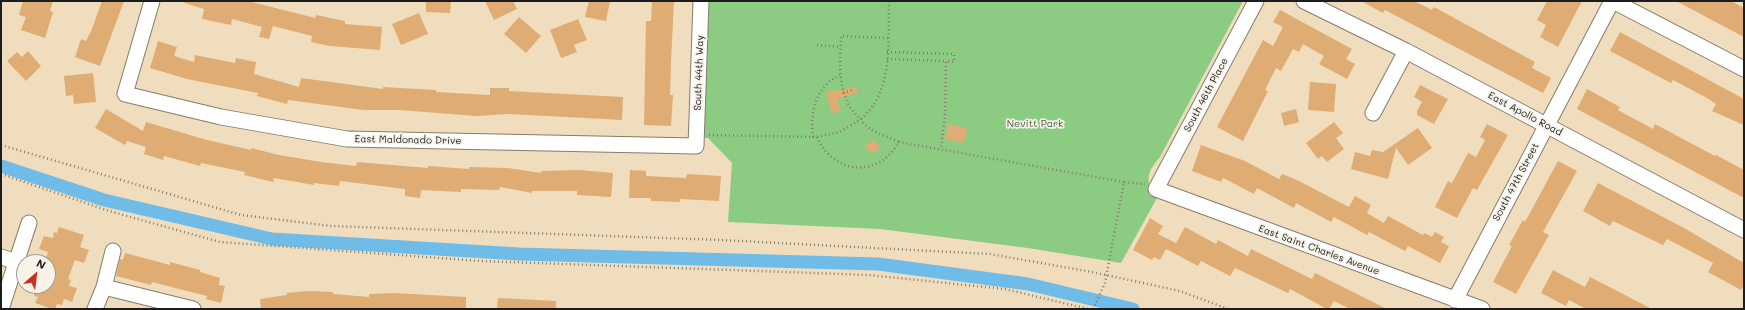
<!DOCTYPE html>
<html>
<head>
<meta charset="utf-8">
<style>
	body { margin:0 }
	#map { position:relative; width:1745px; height:310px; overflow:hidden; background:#f0ddbd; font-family:Mali,sans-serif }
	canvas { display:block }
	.frame { position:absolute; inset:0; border:2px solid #1c1c1c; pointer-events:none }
	.north { position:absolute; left:16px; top:254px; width:40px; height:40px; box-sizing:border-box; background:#f7f3e8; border:1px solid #9f9d96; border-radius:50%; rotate:28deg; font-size:11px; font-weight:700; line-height:16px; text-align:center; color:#1c1c1c }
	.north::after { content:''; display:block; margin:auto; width:14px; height:18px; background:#c8321e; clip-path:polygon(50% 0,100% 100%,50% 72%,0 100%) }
</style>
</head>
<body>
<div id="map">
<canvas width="1745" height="310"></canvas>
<div class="frame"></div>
<div class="north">N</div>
</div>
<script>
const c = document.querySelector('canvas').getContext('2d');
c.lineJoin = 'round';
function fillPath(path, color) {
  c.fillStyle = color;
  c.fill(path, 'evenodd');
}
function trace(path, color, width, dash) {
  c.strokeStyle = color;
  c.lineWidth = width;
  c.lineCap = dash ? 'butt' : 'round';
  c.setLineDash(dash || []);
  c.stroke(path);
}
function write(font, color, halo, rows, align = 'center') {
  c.font = font + ' Mali,sans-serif';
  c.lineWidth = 3.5;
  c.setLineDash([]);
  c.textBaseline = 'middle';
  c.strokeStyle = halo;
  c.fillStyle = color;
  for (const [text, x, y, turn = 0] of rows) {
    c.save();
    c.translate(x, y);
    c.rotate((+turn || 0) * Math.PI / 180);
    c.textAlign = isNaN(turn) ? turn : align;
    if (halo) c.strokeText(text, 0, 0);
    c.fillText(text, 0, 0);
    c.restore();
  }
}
const green = new Path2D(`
	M707 1H1243L1160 157C1147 172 1144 181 1157 198L1121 263 1028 248 880 229 728 222 732 163 708 138H704Z`);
const canal = new Path2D(`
	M1 166 104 200 272 239 519 254 878 264 1028 284 1133 309`);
const building = new Path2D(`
	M23 1H53L50 11 53 12 45 38 21 30 26 17 19 15Z
	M102 1H124L100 66 75 57 81 39 86 41 92 29Z
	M185 1H248L315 18 316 15 345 21V24L382 27 380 50 330 46 311 42 312 36 273 26 269 39 259 37 262 27 232 19 231 25 202 19 204 9 184 3Z
	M426 1H451L450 13 426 12Z
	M485 1H513L517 9 494 20Z
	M589 1H610L606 21 585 17Z
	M652 1H674L671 62 670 95H673L671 126 644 125 646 21H651Z
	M1361 1H1414L1432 10 1434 7 1535 62 1532 68 1551 78 1543 93 1385 10 1383 13Z
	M1547 1H1582L1558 47 1540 37 1546 25 1537 20Z
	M1676 1H1731L1744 8V37Z
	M1280 10 1352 49 1346 59 1355 64 1347 79 1319 64 1324 56 1303 44 1299 52 1293 49 1281 71 1276 68 1265 90 1268 91 1243 141 1217 127 1263 40 1273 46 1283 27 1273 22Z
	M419 13 428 34 401 45 392 24Z
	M519 17 541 36 526 53 504 34Z
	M578 19 587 40 574 45 577 52 561 58 550 30Z
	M1620 32 1744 99V125L1712 111 1716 104 1707 98 1673 80 1671 83 1610 51Z
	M158 41 177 47 174 56 194 62 195 55 235 63 236 58 256 62 254 74 299 87 301 78 383 89V87L400 88 436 90V92L490 95V88H509V91L623 97 622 120 509 114 476 116 399 110H364L288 100 287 104 257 96 258 93 187 79 150 68Z
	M28 51 41 66 26 81 7 61 17 52 22 57Z
	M93 73 96 102 74 104 73 95 66 96 64 76Z
	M1310 82 1336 84 1334 112 1308 110Z
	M1420 85 1448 99 1434 124 1417 115V111L1422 102 1414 97Z
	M857 87 858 92 837 100 841 110 832 114 826 92Z
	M1587 89 1620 107 1618 110 1653 129 1655 124 1715 156 1716 155 1744 170V198L1577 109Z
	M106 109 143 131 146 122 207 140 251 150V148L279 155 321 162 356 166 357 162 428 168V166L469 169V167L508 168 541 173V171L579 170 613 173 611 197 577 195V191H532V193L500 187 499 190 461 189V192L421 190 420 198 405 196V189L340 181 339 186 314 183V185L274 178 273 182 244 175 245 172 201 163 200 166 164 156 163 160 144 154 146 147 127 141 125 145 95 128Z
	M1296 109 1299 122 1284 126 1281 113Z
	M1334 122 1343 133 1336 138 1344 149 1327 162 1322 156 1318 159 1306 143Z
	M948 124 967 128 964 143 945 139Z
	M1487 124 1508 135 1477 190 1473 188 1457 218 1435 207 1448 181 1452 183 1468 153 1476 157 1485 140 1480 137Z
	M1418 128 1432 148 1408 165 1396 148 1388 179 1351 169 1355 152 1370 156 1372 150 1383 152Z
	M874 140 880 148 871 154 865 145Z
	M1201 145 1245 161 1279 179 1282 174 1297 180 1349 207 1355 196 1371 205 1367 213 1384 223 1388 216 1423 235 1424 233 1432 237 1435 232 1444 237 1441 242 1449 246 1440 263 1408 246 1405 251 1369 232 1367 235 1334 217 1331 222 1296 203 1294 208 1257 188 1254 194 1223 178 1221 182 1192 171Z
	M1558 161 1577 171 1543 232 1549 235 1516 294 1493 282 1512 246 1509 245 1523 220 1525 222Z
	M630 170 646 171V176L686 178 687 174 721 176 719 201 680 199V202L651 201V198H629Z
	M1598 183 1684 228 1744 263V285L1741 290 1708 272 1713 263 1667 239 1663 245 1613 221 1610 226 1583 211Z
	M1150 218 1163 226 1158 234 1176 243 1185 227 1216 244 1218 240 1248 256 1251 249 1312 279 1315 273 1387 309H1350L1334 301 1329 309H1327L1290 289 1288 293 1235 268 1230 276 1201 261 1198 266 1166 249 1160 260 1154 257 1152 260 1133 250Z
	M59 227 84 235 80 247 89 250 84 263 75 260 68 279 71 280 69 286 77 288 72 302 64 299 62 305 57 304 55 309H52L35 303 38 297 34 296 37 286H48V259L46 258 48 252 39 249 44 236 53 238 54 232 57 233Z
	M125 253 170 265V262L200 270V272L220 278 219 285 225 286 221 303 206 299 207 296 179 289 152 282 151 285 116 276 120 259 123 260Z
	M1553 270 1585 287 1590 277 1652 309H1586L1569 300 1566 306 1541 293Z
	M308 291 333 292V294L369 297V294L394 293 466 297V309H261L260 299 287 295V293Z
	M498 298 556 301V309H497Z`);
const path = new Path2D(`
	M888 38 841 36C840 65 836 99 861 119 894 91 888 40 889 1
	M817 45 841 47
	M887 52 954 54V62L946 61
	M887 59 946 61 945 115 941 149
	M843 93 852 90
	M709 135 817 137C827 161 853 175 878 163 887 159 894 150 899 142L1124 182
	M813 137C810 112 815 87 840 75
	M817 137 840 132 861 119C867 132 887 136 899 142
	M1 145 241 215 331 226 721 240 990 254 1092 272 1180 291 1228 309
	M1 174 109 211 220 242 481 261 869 275 1005 289 1088 309
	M1093 309 1105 283 1124 182 1145 184`);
const street = new Path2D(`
	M152 1 125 94 221 117 347 139 696 146 701 1
	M1256 1 1156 189 1482 309
	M1304 1 1406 51 1744 230
	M1613 1 1744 69
	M1373 113 1406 51
	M1 257 17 262
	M104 287 193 309
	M1455 300 1612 1
	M1 309 29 223
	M95 309 104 287 113 251`);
const streetNames = [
	["South 44th Way",699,73,-88],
	["South 46th Place",1206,95,-62],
	["East Apollo Road",1525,114,28],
	["East Maldonado Drive",408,140,1],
	["South 47th Street",1516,182,-62],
	["East Saint Charles Avenue",1319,250,20]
];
const parkNames = [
	["Nevitt Park",1035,124]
];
fillPath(green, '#8bcb82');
trace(canal, '#70bce9', 13);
fillPath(building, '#dfad73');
trace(street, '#867c6c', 17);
trace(path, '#867c6c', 2.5, [1, 3]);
trace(street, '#fff', 15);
write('10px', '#1c1c1c', '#f7f3e8', streetNames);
write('10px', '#435940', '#f7f3e8', parkNames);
</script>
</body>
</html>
